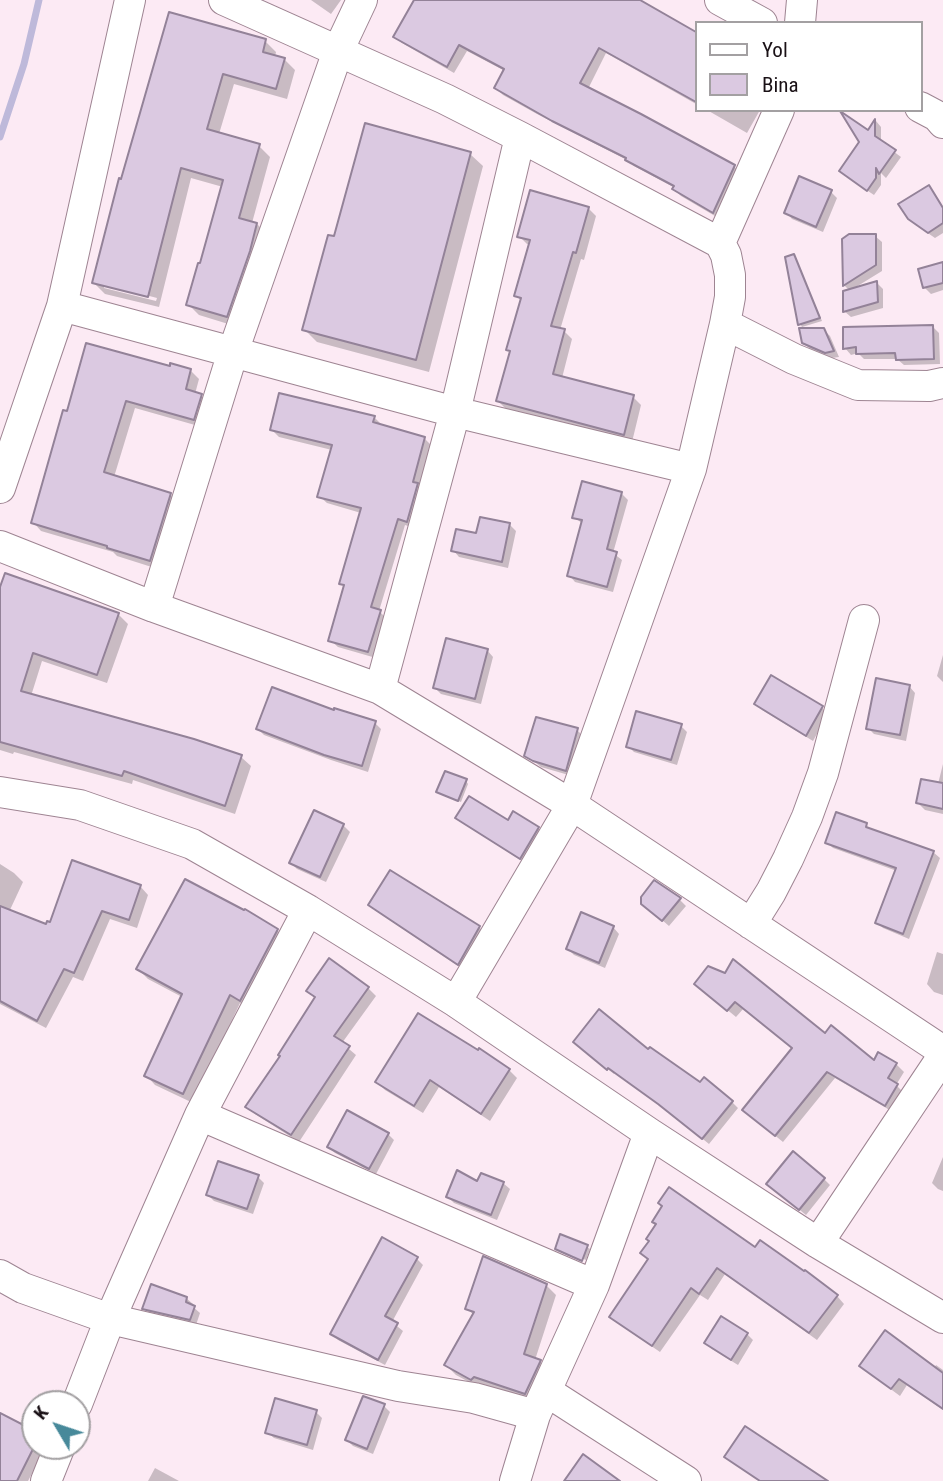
<!DOCTYPE html>
<html>
<head>
<meta charset="utf-8">
<style>
	body { margin:0 }
	#map { position:relative; width:943px; height:1481px; overflow:hidden; background:#fceaf4; font-family:"Roboto Condensed",sans-serif }
	canvas { display:block }
	.legend { position:absolute; left:695px; top:21px; width:228px; height:91px; box-sizing:border-box; background:#fff; border:2px solid #a3a0a2; margin:0; padding:9px 12px; list-style:none; font-size:21px; color:#1a1116 }
	.legend li { display:flex; align-items:center; gap:14px; height:35px }
	.legend b { width:35px; border:2px solid #a3a0a2 }
	.north { position:absolute; left:21px; top:1390px; width:70px; height:70px; box-sizing:border-box; background:#fff; border:2px solid #a3a0a2; border-radius:50%; rotate:309deg; font-size:19px; font-weight:700; line-height:28px; text-align:center; color:#1a1116 }
	.north::after { content:''; display:block; margin:auto; width:24px; height:32px; background:#47899a; clip-path:polygon(50% 0,100% 100%,50% 72%,0 100%) }
</style>
</head>
<body>
<div id="map">
<canvas width="943" height="1481"></canvas>
<ul class="legend">
<li><b style="height:9px;background:#fff"></b>Yol</li>
<li><b style="height:19px;background:#dbc9e1"></b>Bina</li>
</ul>
<div class="north">K</div>
</div>
<script>
const c = document.querySelector('canvas').getContext('2d');
c.lineJoin = 'round';
function fillPath(path, color) {
  c.fillStyle = color;
  c.fill(path, 'evenodd');
}
function trace(path, color, width, dash) {
  c.strokeStyle = color;
  c.lineWidth = width;
  c.lineCap = dash ? 'butt' : 'round';
  c.setLineDash(dash || []);
  c.stroke(path);
}
const shadow = new Path2D(`
	M311 0H341L331 14Z
	M422 0H632L648 7 696 34V104L606 53 588 89 734 166 740 173 720 219 681 196 674 189 675 188 634 166 629 161 537 114 503 95 496 88 505 71 467 51 454 73 402 43 395 37Z
	M170 14 265 41 276 52 275 57 284 59 295 70 287 99 234 84 219 134 259 146 270 157 252 223 257 224 268 235 238 327 199 315 188 304 223 187 191 178 159 307 105 294 94 283ZM104 284 157 298 156 301 104 288Z
	M707 110H760L747 133Z
	M876 121 881 127V142L901 157 886 178 881 173V185L874 195 847 177 868 132Z
	M470 154 483 166 429 372 317 342 304 329 335 238Z
	M929 187 935 194 943 207V233L935 238 916 225Z
	M831 192 837 198 823 232 792 219 786 212Z
	M588 208 596 216 584 260 581 259 560 330 564 331 572 339 562 378 633 397 641 405 632 442 506 409 498 401 511 353 508 350 522 301 515 295 530 245 527 244 519 236Z
	M875 236 882 242V271L856 287 877 283 883 289V308L851 317 844 311 849 290 844 285V240Z
	M793 256 796 259 822 321 802 327 800 324Z
	M943 264V290L931 294 925 288Z
	M933 327 939 333 940 364 904 365 897 359H864L858 353 851 355 845 348Z
	M823 329 830 336 839 357 832 358 810 349 803 342Z
	M171 368 191 371 199 379 195 394 201 395 209 404 202 427 135 408 114 477 170 494 179 503 158 569 117 556 113 552 41 531 33 522 68 413Z
	M374 417 381 424 425 439 432 446 414 528 405 525 379 611 387 619 376 658 338 647 330 640 345 588 341 583 361 513 327 503 319 496 332 450 279 437 272 430Z
	M584 484 622 494 628 500 613 553 622 560 613 592 575 582 569 575 583 524 574 517Z
	M510 525 516 531 508 568 459 557 453 550 477 535Z
	M0 591 118 614 128 624 107 683 42 661 31 696 193 740 241 757 251 766 235 814 133 780 132 784 14 752 13 754 0 750Z
	M487 650 493 657 481 704 441 694 434 687Z
	M943 655V682L937 676Z
	M909 686 915 693 906 741 874 734 868 728Z
	M756 703 822 708 828 714 813 741 762 710Z
	M335 712 375 723 381 729 368 772 331 760 264 735 258 729Z
	M681 726 687 732 677 765 634 752 628 746Z
	M577 730 583 736 572 776 541 767 526 755Z
	M943 764V814L925 810 918 803 938 784Z
	M466 781 468 784 461 802 440 794Z
	M458 818 508 822 538 828 543 833 525 863 463 823Z
	M343 825 350 832 326 882 297 869 291 863Z
	M866 825 873 832 933 852 940 858 909 939 883 928 877 922 897 871 833 848 827 842Z
	M0 864 14 873 23 882 9 912 47 926 140 886 148 895 137 928 110 919 83 981 73 977 46 1028 0 1004Z
	M391 872 479 927 486 934 464 970 376 911 370 905Z
	M655 883 680 900 686 906 669 926 640 901Z
	M613 927 619 934 605 968 574 955 568 949Z
	M277 930 287 940 250 1009 240 1003 193 1103 155 1085 146 1075 182 997 148 979 138 969Z
	M937 952 943 954V995L934 992 927 984Z
	M696 984 825 1035 875 1062 879 1054 896 1064 904 1072 896 1085 904 1093 893 1112 835 1078 783 1142 752 1117 794 1048 744 1008 736 1017Z
	M368 988 376 996 342 1043 356 1055 299 1142 255 1114 248 1106 282 1056 316 999 308 991Z
	M581 1048 649 1052 732 1102 738 1108 709 1144 667 1110 615 1073 614 1074Z
	M509 1070 517 1078 490 1121 439 1087 423 1113 385 1090 377 1082Z
	M388 1134 394 1140 376 1174 335 1153 329 1147Z
	M943 1157V1191L938 1189 932 1183Z
	M258 1177 264 1183 253 1214 214 1201 208 1195Z
	M824 1179 830 1185 806 1215 775 1190Z
	M477 1183H503L510 1189 497 1220 454 1203 448 1197Z
	M383 1240 417 1259 423 1265 392 1322 403 1331 385 1365 338 1340 332 1333Z
	M587 1247 590 1249 586 1260 557 1248Z
	M755 1249 837 1296 844 1304 817 1340 725 1274 708 1300 700 1295 660 1352 619 1324 611 1317Z
	M546 1285 556 1295 535 1360 540 1362 550 1372 536 1403 482 1389 456 1375 446 1365 474 1315 467 1309Z
	M186 1298 193 1304 192 1306 200 1313 196 1325 150 1314 144 1308Z
	M747 1334 753 1340 738 1365 712 1349 706 1343Z
	M936 1365 943 1370V1410L907 1385 900 1396 869 1373 862 1366 934 1368Z
	M384 1406 390 1412 373 1454 353 1446 347 1440Z
	M316 1412 322 1418 313 1450 274 1438 267 1432Z
	M0 1415 35 1433V1446H46L28 1481H0Z
	M155 1468 179 1481H148Z`);
const stream = new Path2D(`
	M0 137 24 64 39 0`);
const building = new Path2D(`
	M414 0H640L696 32V102L599 48 580 83 641 114 735 165 713 213 672 189 674 186 625 160 626 158 552 121 494 88 504 69 459 45 447 67 393 37Z
	M169 12 266 39 263 52 285 58 276 89 223 74 207 129 260 144 239 218 257 223 250 251 227 317 186 305 198 263H200L223 180 181 168 148 297 92 283 119 178 121 179Z
	M840 111 868 130 875 119V136L896 150 879 174 876 168V178L867 191 839 171 859 142Z
	M365 123 471 152 416 360 302 330 328 235 334 236Z
	M799 176 832 190 816 227 784 213Z
	M929 185 943 208V223L928 233 908 219 898 204Z
	M530 190 589 207 576 253 573 252 551 326 565 329 553 374 634 395 624 435 496 401 510 351 506 350 521 298 514 296 530 240 517 237Z
	M849 234H876V265L843 286 842 239Z
	M794 254 820 318 798 325 785 257Z
	M943 262V283L923 288 918 269Z
	M877 281 878 302 843 312V291Z
	M933 325 934 359 896 360 895 353 856 354V347L843 349V327Z
	M799 328H824L834 351 825 353 802 343Z
	M86 343 170 366V363L191 369 186 389 202 394 194 420 126 401 104 472 171 493 150 561 107 548V546L31 523 63 410 67 411Z
	M279 393 375 416 373 422 425 437 413 482 418 483 407 522 398 519 371 607 381 610 368 652 328 641 344 585 339 584 361 508 317 497 332 445 270 430Z
	M582 481 622 492 607 549 617 552 607 587 567 576 582 520 572 518Z
	M480 517 510 523 502 562 451 551 456 529 476 533Z
	M5 573 119 613 97 675 33 653 21 691 194 739 242 755 225 806 124 771 122 776 0 742V587Z
	M446 638 488 649 475 699 433 688Z
	M771 675 823 706 806 736 754 704Z
	M876 678 910 685 900 735 866 729Z
	M272 687 334 710V708L376 721 362 766 324 755 256 729Z
	M636 711 682 724 671 760 626 747Z
	M536 717 578 728 566 771 533 761 524 756Z
	M445 771 467 779 458 801 436 792Z
	M921 779 943 783V809L916 803Z
	M469 796 508 820 513 811 539 827 520 859 455 818Z
	M314 810 344 824 320 877 289 863Z
	M836 812 867 823 866 827 934 851 903 934 875 923 896 868 825 843Z
	M72 860 141 885 129 920 102 911 74 973 64 969 37 1021 0 1001V906L46 924 47 921 50 922Z
	M390 870 480 926 458 965 368 905Z
	M185 879 244 910 245 909 278 929 240 1001 230 995 183 1094 144 1076 182 994 136 969Z
	M654 880 681 898 662 921 641 904V897Z
	M581 912 614 926 599 963 566 949Z
	M329 958 369 987 334 1036 350 1046 291 1135 245 1107 280 1056 278 1055 315 997 306 991Z
	M733 959 825 1033 831 1025 874 1060 878 1052 897 1063 888 1078 898 1084 885 1106 827 1072 775 1136 742 1110 792 1048 735 1002 727 1011 694 984 708 966 725 973Z
	M599 1009 648 1049 650 1047 700 1082 704 1077 733 1101 702 1139 658 1104 608 1068 607 1070 573 1042Z
	M418 1013 478 1050 479 1048 510 1069 481 1114 430 1080 414 1106 375 1082Z
	M347 1110 389 1133 369 1169 327 1147Z
	M793 1151 825 1178 799 1210 766 1184Z
	M218 1161 259 1175 247 1209 206 1195Z
	M457 1170 477 1181 481 1173 504 1182 491 1215 446 1197Z
	M669 1187 755 1247 760 1240 804 1271 805 1270 838 1295 809 1333 717 1268 699 1294 691 1288 652 1346 609 1317 648 1259 640 1253 649 1241 646 1239 656 1224 652 1222 662 1206 658 1203Z
	M560 1234 588 1245 582 1261 555 1249Z
	M382 1237 418 1257 385 1316 398 1323 378 1360 330 1334Z
	M483 1256 547 1284 524 1354 541 1360 525 1394 474 1377 471 1380 444 1365 474 1312 465 1309Z
	M151 1284 187 1297 186 1302 195 1306 190 1320 142 1309Z
	M721 1316 748 1333 731 1360 704 1343Z
	M885 1330 943 1373V1409L899 1379 891 1389 859 1366Z
	M363 1396 385 1404 367 1449 345 1440Z
	M275 1398 317 1410 307 1445 265 1433Z
	M0 1413 35 1431V1445L17 1481H0Z
	M745 1426 828 1481H760L724 1457Z
	M583 1454 620 1481H564Z`);
const minor = new Path2D(`
	M224 0 445 99 520 137 720 243
	M720 0 762 23
	M800 23 802 0
	M920 107 937 116 943 123
	M62 306 455 412 691 469
	M725 324 794 359 858 385 929 386 943 383
	M0 488 62 306 130 0
	M0 546 154 607 380 689 572 805 943 1051
	M154 607 233 352 338 51 362 0
	M380 689 455 412 520 137
	M0 792 80 805 192 844 308 910 456 1002 649 1133 818 1243 943 1318
	M751 924 771 892 788 859 807 817 823 773 864 620
	M456 1002 572 805 691 469 725 324 730 297V275L726 255 720 243 779 110
	M200 1115 594 1285
	M818 1243 943 1056
	M0 1275 23 1288 110 1319 398 1386 474 1398 535 1415
	M546 1391 686 1481
	M77 1404 110 1319 200 1115 308 910
	M46 1481 60 1446
	M515 1481 535 1415 594 1285 649 1133`);
fillPath(shadow, '#0003');
trace(stream, '#beb9da', 7);
fillPath(building, '#dbc9e1');
trace(building, '#938298', 2);
trace(minor, '#9e8492', 32);
trace(minor, '#fff', 30);
</script>
</body>
</html>
